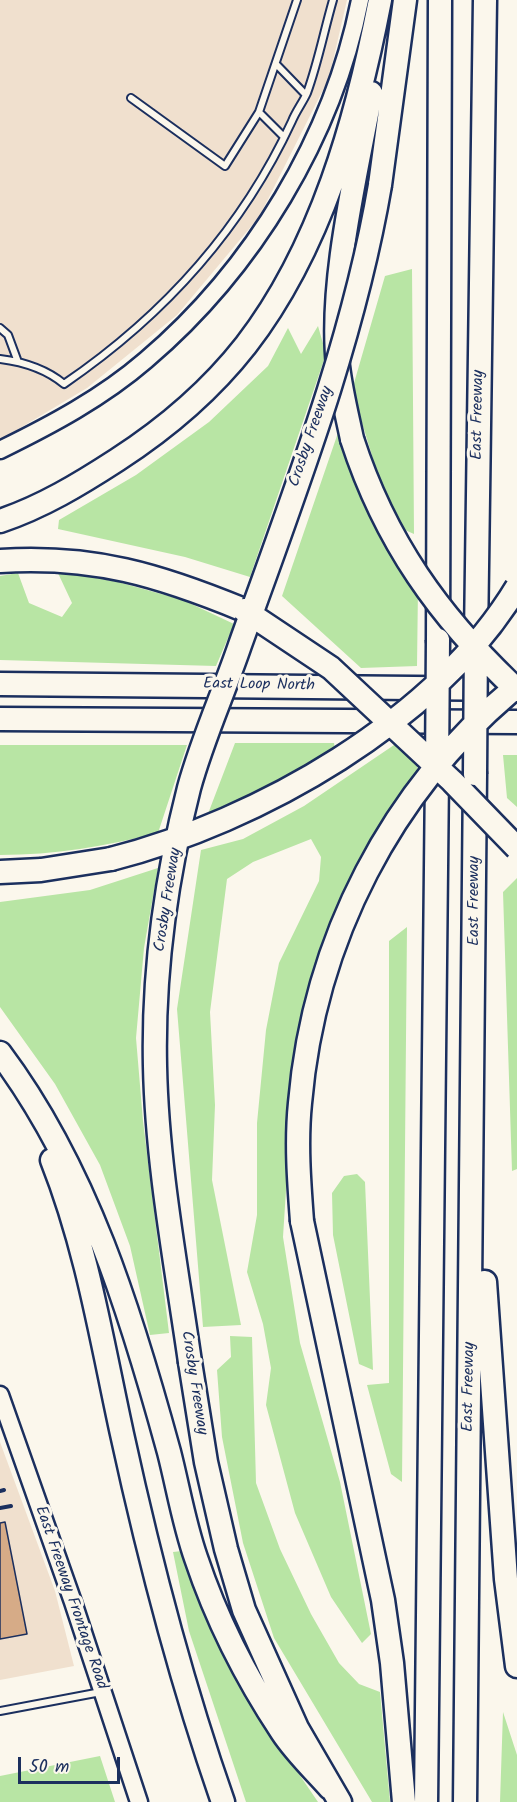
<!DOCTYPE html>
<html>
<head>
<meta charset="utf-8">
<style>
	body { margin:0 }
	#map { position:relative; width:517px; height:1802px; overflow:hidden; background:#fbf7ec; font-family:Kalam,sans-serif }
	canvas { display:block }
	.scale { position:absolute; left:18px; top:1757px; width:102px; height:27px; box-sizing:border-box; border:3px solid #1b2f5e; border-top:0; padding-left:8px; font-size:18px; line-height:21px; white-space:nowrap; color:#1b2f5e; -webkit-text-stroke:4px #fbf7ec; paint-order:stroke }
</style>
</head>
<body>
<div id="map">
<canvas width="517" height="1802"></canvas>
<div class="scale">50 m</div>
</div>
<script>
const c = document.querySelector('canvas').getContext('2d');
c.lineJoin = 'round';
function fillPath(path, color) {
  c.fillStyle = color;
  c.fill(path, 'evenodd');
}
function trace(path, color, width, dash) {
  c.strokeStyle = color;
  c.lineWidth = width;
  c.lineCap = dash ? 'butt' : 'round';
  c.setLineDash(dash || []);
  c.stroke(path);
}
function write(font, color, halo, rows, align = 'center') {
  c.font = font + ' Kalam,sans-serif';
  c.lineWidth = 6;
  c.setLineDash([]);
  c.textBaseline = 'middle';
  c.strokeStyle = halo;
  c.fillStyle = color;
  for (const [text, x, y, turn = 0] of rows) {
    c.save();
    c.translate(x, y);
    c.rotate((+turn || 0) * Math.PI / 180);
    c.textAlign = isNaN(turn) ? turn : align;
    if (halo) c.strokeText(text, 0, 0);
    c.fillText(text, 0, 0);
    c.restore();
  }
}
const built = new Path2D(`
	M0 0H347L329 78 259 217 177 315 87 388 0 440Z
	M0 1442 55 1591 74 1666 0 1680Z`);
const green = new Path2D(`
	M412 269 414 534 405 530 381 485 352 390 385 276Z
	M318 326 326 354 250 577 185 557 58 529 59 520 136 475 209 422 268 366 288 328 301 354Z
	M341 424C356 491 373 534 418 587L417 666 361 668 282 596Z
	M57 571 118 582 183 600 234 624 216 666 0 660V576L18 573 29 603 62 617 72 603Z
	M235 743H334L335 749 256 799 206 819Z
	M397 743 417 762 418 774 355 870 323 953 295 1050 283 1237 300 1343 340 1482 371 1634 362 1643 331 1597 295 1513 266 1405 271 1368 263 1324 247 1272 257 1215V1123L266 1030 279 963 319 881 321 857 311 839 253 862 227 879 210 1012 215 1105 212 1180 241 1325 203 1327 177 1009 201 850 243 839 304 806Z
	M0 745H187L158 833C105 846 55 855 0 855Z
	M503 755H517V807L507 798Z
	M158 868 144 948 136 1038 143 1121 169 1333 150 1335 130 1246 100 1165 55 1084 0 1007V902L90 890Z
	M517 878V1169L512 1171 503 892Z
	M407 927 402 1482 391 1474 367 1385 389 1383V941Z
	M357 1174 365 1182 373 1370 359 1364 333 1235 332 1193 344 1176Z
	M230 1336 252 1337 256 1483 280 1549 311 1614 339 1663 359 1684 380 1692 390 1802H372L274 1638 243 1543 222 1437 217 1370 231 1357Z
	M182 1551 254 1708 318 1802H246L189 1631 173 1552Z
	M503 1712 517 1755V1802H500Z
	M100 1756 115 1802H0V1776Z`);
const building = new Path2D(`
	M5 1522 27 1634 0 1639V1523Z`);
const service = new Path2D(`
	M276 64 306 95
	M131 98 225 166 259 112 297 0
	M259 112 284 137
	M0 328 8 335 18 362
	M0 359C24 362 46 369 64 384 162 317 242 229 292 121 296 111 303 102 307 93 318 63 324 31 333 0
	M0 1711 101 1692`);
const secondary = new Path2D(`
	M0 450C51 425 102 398 146 360 253 269 333 137 360 0
	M0 1395 73 1602 139 1802`);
const motorway = new Path2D(`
	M380 185 405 0
	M352 439C347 415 341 391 338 366 329 284 356 175 371 93
	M0 521C42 507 80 484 117 460 165 429 210 391 246 345 321 248 357 119 380 0
	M0 561C93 555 159 575 244 610
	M476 637 485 0
	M438 640 440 0
	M0 684 517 689
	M0 719 517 722
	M0 872 41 870 111 859
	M0 1053C87 1169 131 1313 169 1452 178 1487 184 1524 196 1558 216 1618 247 1679 282 1732 295 1752 314 1770 330 1788
	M52 1160C87 1248 102 1342 122 1434 149 1558 181 1682 223 1802
	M302 1221 383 1600 392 1663 404 1802
	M485 1282 506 1579 517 1666
	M190 1362 206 1462 226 1549 244 1610 297 1728 340 1802
	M426 1802 437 775
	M465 1802 475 774`);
const rail = new Path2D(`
	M0 1491 4 1490
	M0 1508 11 1506`);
const motorwayBridge = new Path2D(`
	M352 439C385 541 439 617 517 690
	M244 610 331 668 452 781 517 848
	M437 770 438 640
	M475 774 476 640
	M111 859C259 821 436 721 517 587
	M302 1221C299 1182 296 1142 300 1103 314 940 391 790 517 686
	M190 1362C176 1264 157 1165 155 1066 153 973 166 878 189 788 202 740 224 692 240 645 294 494 353 343 380 185`);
const streetNames = [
	["East Freeway",479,415,-89],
	["Crosby Freeway",312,437,-71],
	["East Loop North",259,686,1],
	["Crosby Freeway",169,900,-81],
	["East Freeway",475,901,-90],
	["Crosby Freeway",193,1383,81],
	["East Freeway",470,1387,-89],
	["East Freeway Frontage Road",70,1598,71]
];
fillPath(built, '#f0e0ce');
fillPath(green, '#b8e5a4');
fillPath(building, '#d6ab87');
trace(building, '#1b2f5e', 1.5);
trace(service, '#1b2f5e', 10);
trace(secondary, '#1b2f5e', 21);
trace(motorway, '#1b2f5e', 27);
trace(service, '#fbf7ec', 6);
trace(secondary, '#fbf7ec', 16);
trace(motorway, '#fbf7ec', 22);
trace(rail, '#1b2f5e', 4);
trace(motorwayBridge, '#1b2f5e', 27, []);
trace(motorwayBridge, '#fbf7ec', 22);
write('16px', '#1b2f5e', '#fbf7ec', streetNames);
</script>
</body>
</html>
